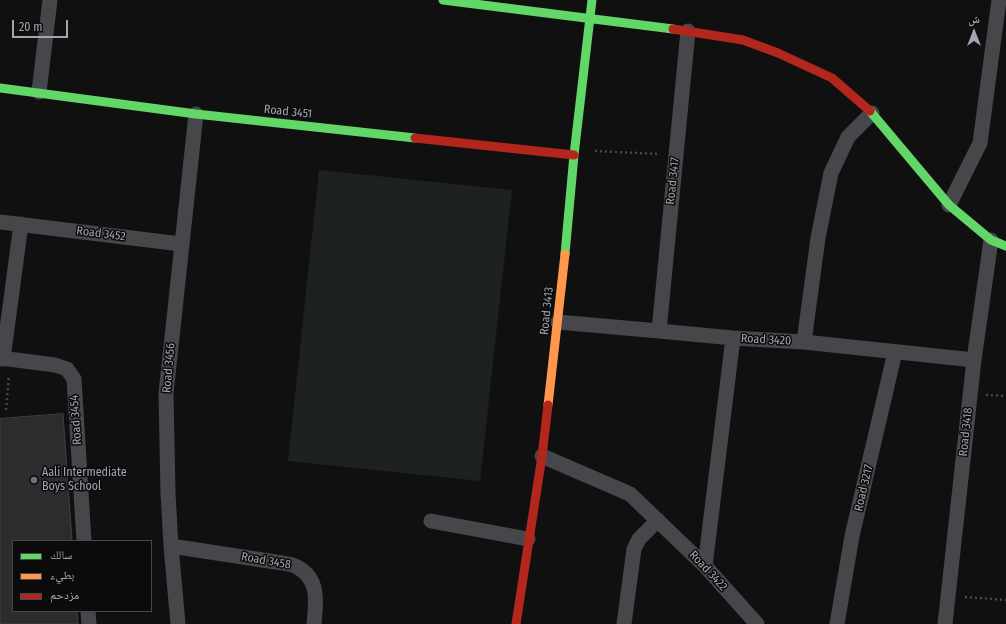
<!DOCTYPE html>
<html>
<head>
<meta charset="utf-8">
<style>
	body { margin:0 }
	#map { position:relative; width:1006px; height:624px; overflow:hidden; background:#101011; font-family:"Fira Sans Condensed","Noto Naskh Arabic",sans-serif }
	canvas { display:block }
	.legend { position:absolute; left:12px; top:540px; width:140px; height:72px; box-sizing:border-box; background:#0b0b0c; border:1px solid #47494e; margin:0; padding:5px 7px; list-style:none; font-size:12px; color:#a2a6b1 }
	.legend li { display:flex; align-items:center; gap:8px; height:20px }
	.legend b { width:20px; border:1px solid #47494e }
	.north { position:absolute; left:954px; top:12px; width:40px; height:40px; -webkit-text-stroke:3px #0b0b0c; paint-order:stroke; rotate:0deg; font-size:11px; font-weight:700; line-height:16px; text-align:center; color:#a2a6b1 }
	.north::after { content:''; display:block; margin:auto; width:14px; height:18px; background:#a2a6b1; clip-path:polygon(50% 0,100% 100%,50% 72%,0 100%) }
	.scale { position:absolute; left:12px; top:20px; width:56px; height:18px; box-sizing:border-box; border:2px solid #a2a6b1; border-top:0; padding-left:5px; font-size:12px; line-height:14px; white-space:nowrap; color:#a2a6b1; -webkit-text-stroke:3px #0b0b0c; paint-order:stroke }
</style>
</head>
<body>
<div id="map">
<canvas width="1006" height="624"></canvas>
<ul class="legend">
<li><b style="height:5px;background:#63d668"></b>سالك</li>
<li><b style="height:5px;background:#ff974d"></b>بطيء</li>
<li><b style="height:5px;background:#b3261e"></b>مزدحم</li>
</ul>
<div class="north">ش</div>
<div class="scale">20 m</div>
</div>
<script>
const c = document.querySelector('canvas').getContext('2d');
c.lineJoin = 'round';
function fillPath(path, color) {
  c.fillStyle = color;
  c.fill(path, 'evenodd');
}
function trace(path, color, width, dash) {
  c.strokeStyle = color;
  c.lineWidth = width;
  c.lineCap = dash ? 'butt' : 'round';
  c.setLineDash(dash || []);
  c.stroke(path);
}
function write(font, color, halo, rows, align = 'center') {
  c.font = font + ' "Fira Sans Condensed",sans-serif';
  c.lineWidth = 3;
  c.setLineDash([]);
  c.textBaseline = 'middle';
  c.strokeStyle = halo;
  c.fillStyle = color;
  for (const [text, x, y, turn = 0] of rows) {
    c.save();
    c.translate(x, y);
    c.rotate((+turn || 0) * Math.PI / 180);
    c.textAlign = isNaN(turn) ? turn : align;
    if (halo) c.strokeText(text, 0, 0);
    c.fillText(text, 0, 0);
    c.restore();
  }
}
const green = new Path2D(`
	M319 170 512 190 480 481 288 461Z`);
const building = new Path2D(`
	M63 414 72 541H13V611H77L78 624H0V419Z`);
const path = new Path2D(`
	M595 151 659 154
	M986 395 1006 396
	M6 410 9 376
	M965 597 1006 600`);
const street = new Path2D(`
	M39 92 50 0
	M949 205 980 143 999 0
	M0 222 181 244
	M558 322 659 331 733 338 804 342 974 360
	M659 331 688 31
	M804 342 818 238 831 173 848 137 872 113
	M0 358 55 365 67 369 74 379 84 541
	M3 359 21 224
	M542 456 630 494 705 566 757 624
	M431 521 528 539
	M171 546 282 563C287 564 293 564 297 567 320 579 316 603 314 624
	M705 566 733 338
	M88 611 89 624
	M178 624 171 546 168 493 166 393 196 114
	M624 624 634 549 639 539 658 520
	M837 624 852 536 895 352
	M945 624 974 360 991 240`);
const fast = new Path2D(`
	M443 0 673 29
	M0 88 196 114 415 138
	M870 111 949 205 991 240 1006 246
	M565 254 574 155 592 0`);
const slow = new Path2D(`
	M548 405 565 254`);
const jam = new Path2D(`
	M673 29 743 40 778 53 832 78 870 111
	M415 138 574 155
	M516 624 542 456 548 405`);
const markers = [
	[34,480,4,"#6f7279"]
];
const streetNames = [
	["Road 3451",288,112,6],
	["Road 3417",673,181,-84],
	["Road 3452",101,234,7],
	["Road 3413",547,311,-84],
	["Road 3420",766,340,3],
	["Road 3456",169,368,-85],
	["Road 3454",76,420,-94],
	["Road 3418",966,432,-84],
	["Road 3217",864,488,-77],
	["Road 3458",266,561,10],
	["Road 3422",708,571,47]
];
const poiNames = [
	["Aali Intermediate",42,473],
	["Boys School",42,487]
];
fillPath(green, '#1d221e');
fillPath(building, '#2c2c2e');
trace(building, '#404144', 1);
trace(path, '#48494c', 2.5, [2, 3]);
trace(street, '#46474a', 15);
trace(fast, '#63d668', 9);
trace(slow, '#ff974d', 9);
trace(jam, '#b3261e', 9);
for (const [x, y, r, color] of markers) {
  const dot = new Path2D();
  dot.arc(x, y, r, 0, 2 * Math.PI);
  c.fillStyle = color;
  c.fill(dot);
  trace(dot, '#0b0b0c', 1.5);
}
write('12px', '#a2a6b1', '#0b0b0c', streetNames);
write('12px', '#a2a6b1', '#0b0b0c', poiNames, 'left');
</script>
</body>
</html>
